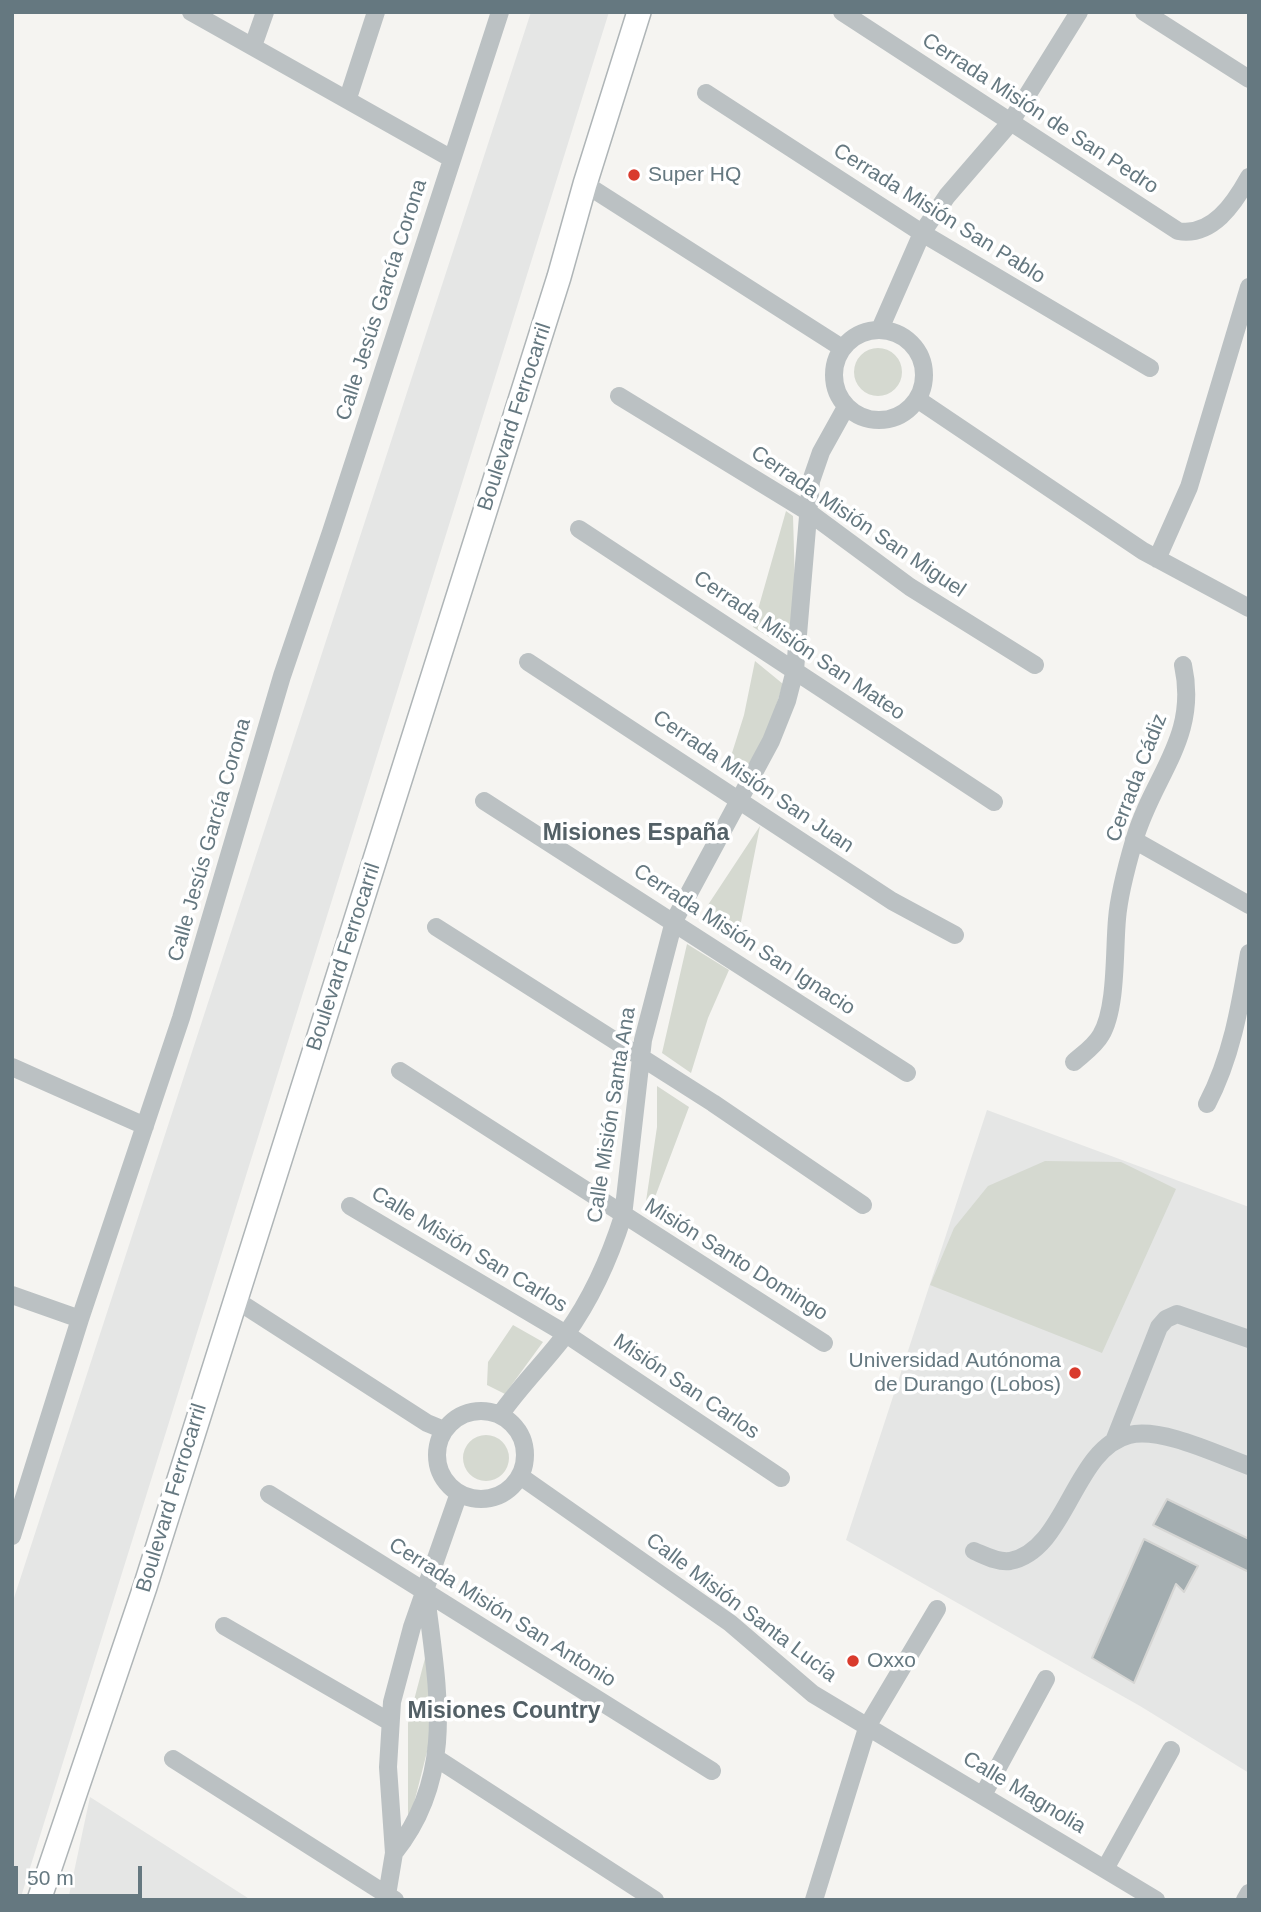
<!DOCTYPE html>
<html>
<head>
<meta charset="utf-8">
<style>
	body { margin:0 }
	#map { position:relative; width:1261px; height:1912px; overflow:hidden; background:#f5f4f1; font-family:Helvetica,sans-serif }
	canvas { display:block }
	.frame { position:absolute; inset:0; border:14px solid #657880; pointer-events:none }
	.scale { position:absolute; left:14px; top:1866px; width:128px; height:32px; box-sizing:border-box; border:4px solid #657880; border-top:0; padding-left:9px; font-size:21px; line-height:24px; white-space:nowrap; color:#657880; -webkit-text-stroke:5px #fff; paint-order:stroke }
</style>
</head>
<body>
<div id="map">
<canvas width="1261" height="1912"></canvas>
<div class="frame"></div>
<div class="scale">50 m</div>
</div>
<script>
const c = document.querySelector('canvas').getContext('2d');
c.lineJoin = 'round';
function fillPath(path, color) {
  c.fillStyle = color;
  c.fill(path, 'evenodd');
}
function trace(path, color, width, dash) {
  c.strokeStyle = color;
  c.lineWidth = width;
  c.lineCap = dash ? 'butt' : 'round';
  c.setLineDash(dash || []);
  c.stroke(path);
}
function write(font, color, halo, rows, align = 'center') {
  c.font = font + ' Helvetica,sans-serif';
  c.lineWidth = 7;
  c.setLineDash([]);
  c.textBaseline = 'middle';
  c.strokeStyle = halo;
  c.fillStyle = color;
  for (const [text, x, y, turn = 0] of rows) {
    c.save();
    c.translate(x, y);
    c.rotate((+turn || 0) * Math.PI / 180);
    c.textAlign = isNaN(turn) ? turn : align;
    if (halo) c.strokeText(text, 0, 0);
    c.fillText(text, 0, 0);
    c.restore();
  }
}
const built = new Path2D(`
	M531 12H609L20 1900H12V1604Z
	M987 1110 1249 1207V1773L1140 1706 846 1540Z
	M90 1797 251 1900H68Z`);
const green = new Path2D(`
	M854 372a24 24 0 1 1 48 0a24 24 0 1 1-48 0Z
	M786 511 793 516 795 586 788 649 753 627Z
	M755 661 783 684 768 731 740 779 726 772 744 715Z
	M760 826 737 942 700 917Z
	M687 944 729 970 708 1018 691 1073 662 1053Z
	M657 1086 689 1107 649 1213 645 1208 657 1127Z
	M1045 1161 1121 1162 1176 1189 1102 1353 930 1285 954 1228 988 1186Z
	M513 1325 543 1342 505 1394 487 1385 488 1362Z
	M463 1458a23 23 0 1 1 46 0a23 23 0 1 1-46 0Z
	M428 1647 432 1732 408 1827V1723Z`);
const building = new Path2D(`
	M1167 1499 1249 1539V1572L1153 1525Z
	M1144 1539 1198 1566 1184 1592 1176 1584 1134 1683 1092 1658Z`);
const minor = new Path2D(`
	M191 12 452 159
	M842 12 1178 231C1212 237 1234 204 1249 177
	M1144 12 1249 79
	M253 46 265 12
	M706 93 922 233 1150 368
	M348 98 376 12
	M585 184 842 348
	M880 329 922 233 947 196 1010 123 1079 12
	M834 375a45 45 0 1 1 90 0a45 45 0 1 1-90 0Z
	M619 396 807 511 910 587 1035 665
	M917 399 1143 551 1249 608
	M579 529 994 802
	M1157 559 1189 487 1249 287
	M528 662 892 901 955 935
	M484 801 907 1073
	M1134 840 1249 905
	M436 927 713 1103 863 1205
	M1074 1062C1083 1054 1095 1046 1101 1035 1117 1008 1114 951 1117 919 1119 894 1127 865 1134 841 1153 775 1199 738 1183 665
	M12 1067 145 1126
	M400 1071 824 1343
	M1207 1104C1232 1056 1240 1006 1249 953
	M350 1206 566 1334 781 1478
	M12 1295 80 1319
	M236 1300 427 1423 444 1430
	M437 1455a44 44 0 1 1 88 0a44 44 0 1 1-88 0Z
	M500 1415C520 1386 545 1362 566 1334 592 1298 610 1257 623 1216L643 1040 674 921 771 741 787 701 795 670 811 481 821 452 846 407
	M1114 1441 1159 1327 1166 1319 1177 1314 1249 1339
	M520 1476 730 1623 813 1694 1156 1900
	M269 1494 712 1771
	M12 1536 80 1319 181 1018 282 676 331 532 500 12
	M974 1551C984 1555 998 1563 1010 1561 1067 1550 1073 1449 1129 1435 1162 1427 1218 1455 1249 1466
	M224 1626 390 1722
	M436 1758 655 1900
	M173 1759 395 1900
	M983 1795 1046 1679
	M394 1853C457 1775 437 1687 426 1595
	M1105 1869 1171 1750
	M387 1895 394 1853 388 1767 392 1702 412 1627 459 1493
	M814 1900 868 1725 937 1609
	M1245 1900 1249 1893`);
const major = new Path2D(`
	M39 1900 145 1587 559 277 585 184 639 12`);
const markers = [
	[634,175,7,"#d93b2d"],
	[1075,1373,7,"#d93b2d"],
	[853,1661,7,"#d93b2d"]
];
const streetNames = [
	["Cerrada Misión de San Pedro",1040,114,33],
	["Cerrada Misión San Pablo",939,214,32],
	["Calle Jesús García Corona",382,300,-72],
	["Boulevard Ferrocarril",515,417,-72],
	["Cerrada Misión San Miguel",858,522,34],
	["Cerrada Misión San Mateo",799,646,34],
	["Cerrada Cádiz",1137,778,-69],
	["Cerrada Misión San Juan",753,782,34],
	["Calle Jesús García Corona",210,840,-74],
	["Cerrada Misión San Ignacio",744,940,33],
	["Boulevard Ferrocarril",344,957,-72],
	["Calle Misión Santa Ana",612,1115,-81],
	["Calle Misión San Carlos",469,1250,31],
	["Misión Santo Domingo",736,1260,32],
	["Misión San Carlos",686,1387,34],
	["Boulevard Ferrocarril",172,1498,-73],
	["Calle Misión Santa Lucía",741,1608,37],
	["Cerrada Misión San Antonio",502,1613,32],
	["Calle Magnolia",1024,1793,31]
];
const poiNames = [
	["Super HQ",648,175],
	["Universidad Autónoma",1061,1361,"right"],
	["de Durango (Lobos)",1061,1385,"right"],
	["Oxxo",867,1661]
];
const neighbourhoodNames = [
	["Misiones España",636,834],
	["Misiones Country",504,1712]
];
fillPath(built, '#e5e6e5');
fillPath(green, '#d5d9d0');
fillPath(building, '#a3adb0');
trace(building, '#d6d6d4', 2);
trace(major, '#afb5b7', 26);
trace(minor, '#bbc1c3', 18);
trace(major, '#fff', 23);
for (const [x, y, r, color] of markers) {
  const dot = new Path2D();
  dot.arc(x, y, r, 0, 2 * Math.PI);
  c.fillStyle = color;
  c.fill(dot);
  trace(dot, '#fff', 2.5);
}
write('21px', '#657880', '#fff', streetNames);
write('21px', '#657880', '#fff', poiNames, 'left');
write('bold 23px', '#536066', '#fff', neighbourhoodNames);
</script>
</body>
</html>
